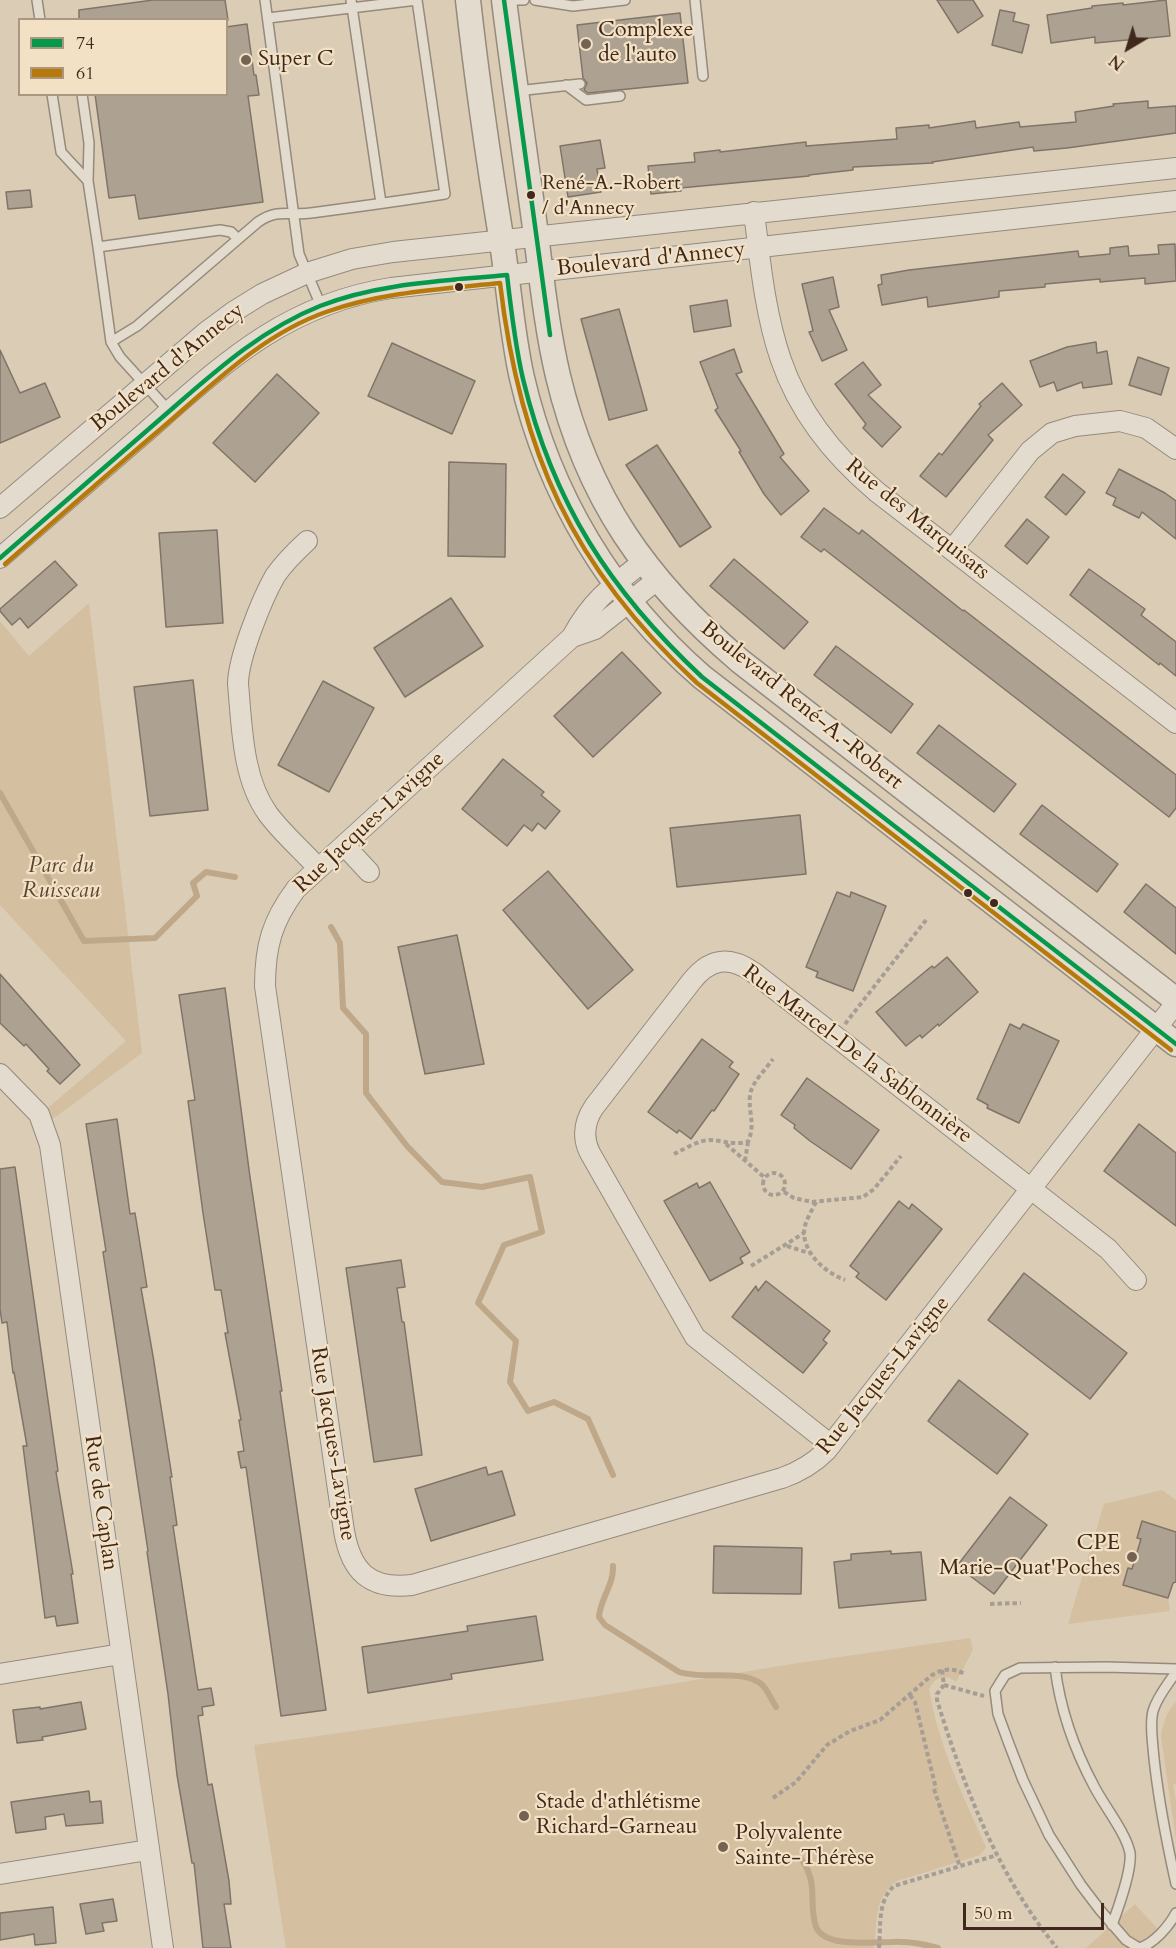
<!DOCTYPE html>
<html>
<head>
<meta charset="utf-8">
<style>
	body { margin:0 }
	#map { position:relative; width:1176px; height:1948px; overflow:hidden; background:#dbcdb5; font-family:Cardo,serif }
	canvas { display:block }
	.legend { position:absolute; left:18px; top:18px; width:210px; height:78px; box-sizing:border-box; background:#f2e1c4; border:2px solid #ab9781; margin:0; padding:8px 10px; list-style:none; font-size:18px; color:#40281c }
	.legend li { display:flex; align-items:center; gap:12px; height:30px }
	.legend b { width:30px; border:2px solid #ab9781 }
	.north { position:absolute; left:1098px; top:18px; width:60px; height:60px; -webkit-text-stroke:4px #f2e1c4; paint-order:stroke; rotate:218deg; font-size:16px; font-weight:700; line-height:24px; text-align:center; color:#40281c }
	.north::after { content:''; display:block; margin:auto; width:21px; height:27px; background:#40281c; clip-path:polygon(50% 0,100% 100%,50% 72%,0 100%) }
	.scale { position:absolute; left:963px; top:1903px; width:141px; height:27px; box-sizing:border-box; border:3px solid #40281c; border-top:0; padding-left:8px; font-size:18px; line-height:21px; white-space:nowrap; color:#40281c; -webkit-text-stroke:4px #f2e1c4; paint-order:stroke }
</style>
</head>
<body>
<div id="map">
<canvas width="1176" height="1948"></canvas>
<ul class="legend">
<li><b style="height:8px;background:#06994c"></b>74</li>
<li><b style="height:8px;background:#b77a0a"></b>61</li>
</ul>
<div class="north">N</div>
<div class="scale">50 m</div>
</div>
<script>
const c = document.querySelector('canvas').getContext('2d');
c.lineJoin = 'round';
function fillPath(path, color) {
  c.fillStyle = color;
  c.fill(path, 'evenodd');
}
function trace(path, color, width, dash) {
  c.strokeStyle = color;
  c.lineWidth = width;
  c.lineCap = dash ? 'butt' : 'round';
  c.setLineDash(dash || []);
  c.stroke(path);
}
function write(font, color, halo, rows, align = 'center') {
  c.font = font + ' Cardo,serif';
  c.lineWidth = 4.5;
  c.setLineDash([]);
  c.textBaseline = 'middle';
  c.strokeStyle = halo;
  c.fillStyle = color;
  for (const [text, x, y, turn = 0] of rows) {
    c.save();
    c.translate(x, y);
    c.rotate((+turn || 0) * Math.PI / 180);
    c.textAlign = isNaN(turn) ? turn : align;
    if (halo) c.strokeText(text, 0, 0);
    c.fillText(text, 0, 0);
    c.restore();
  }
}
const green = new Path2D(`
	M89 603 142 1053 42 1127 35 1119 126 1041 0 905V621L29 656Z
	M1162 1490 1176 1500V1532L1142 1522 1137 1537 1141 1539 1132 1569 1128 1568 1124 1585 1168 1598 1170 1611 1068 1624 1104 1504Z
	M970 1638 973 1650 956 1682C945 1673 935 1677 929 1689 938 1744 963 1796 986 1847L980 1855 897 1881C874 1895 877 1923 874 1948H286L254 1745 586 1698 792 1664Z
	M1176 1702V1784L1173 1785 1176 1801V1840L1161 1737C1163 1723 1166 1712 1176 1702Z
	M1135 1904 1164 1936 1150 1948H1086Z`);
const stream = new Path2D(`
	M0 793 84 941 155 938 197 896 193 883 206 872 235 877
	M331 927 340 943 343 1008 366 1034V1093L407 1146 442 1182 482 1187 530 1177 542 1232 504 1245 478 1303 516 1341 510 1382 528 1411 554 1402 588 1419 613 1475
	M613 1566C614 1585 600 1599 599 1617L605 1625 679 1672C702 1680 740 1669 760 1683 767 1688 771 1699 776 1707
	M802 1860C819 1885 808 1902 816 1927 825 1948 871 1942 892 1942 908 1941 923 1944 938 1948`);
const building = new Path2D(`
	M153 0H225L228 20H79V10Z
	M937 0H973L983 16 958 33Z
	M1166 0 1170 36 1095 43V37L1051 43 1047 15 1092 8V6L1123 3V5Z
	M1000 10 1015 13 1013 21 1029 25 1022 53 992 45Z
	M680 13 688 83 588 93 584 90 587 83 583 78 577 25Z
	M247 24 254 75H256L259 95 248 96 263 202 139 219 135 195 109 198 95 94H226V27Z
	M1148 101V108L1176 106V133L1067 148 1034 151 1033 147 932 162 933 163 853 167V170L809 175V176L680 188 681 191 651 194 648 166 695 162 694 153 720 150V152L806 142V146L897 139 896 128 929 125V128L975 121 976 128 1019 122 1020 127 1076 122 1075 112 1114 106 1113 104Z
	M600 140 605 168 597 169 601 192 568 197 560 146Z
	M30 190 32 207 8 209 6 192Z
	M1175 244 1176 281 1145 284V278L1100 282V279L1045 284V287L999 291V297L928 307 927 297 882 305 878 285 882 284 881 275 909 270 1078 251 1079 257 1110 254V248L1128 246 1129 256 1159 254 1158 245Z
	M833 277 839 307 829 310 847 350 822 361 809 332 813 331 802 284Z
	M727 300 731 326 694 332 690 306Z
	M619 309 647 410 609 420 581 319Z
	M1096 342 1097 353 1107 351 1112 384 1083 388 1082 382 1057 391 1054 382 1040 387 1030 361 1067 347Z
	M392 343 475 381 452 434 368 396Z
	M734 349 742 372 736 374 784 454 780 457 809 491 781 515 764 494 739 452 741 451 715 410 718 408 700 362Z
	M0 350 20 393 45 383 60 417 0 443Z
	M1138 357 1169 368 1161 395 1129 385Z
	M863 362 881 385 868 395 901 427 882 447 863 428 866 424 835 384Z
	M277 374 319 413 255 482 213 443Z
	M1002 383 1022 405 988 435 993 440 946 497 920 476 939 453 942 455 981 406 979 404Z
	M657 445 711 527 680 547 626 465Z
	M449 462 506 464 505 557 448 556Z
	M1119 469 1165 493 1176 501V539L1142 512 1139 518 1113 505 1116 498 1106 493Z
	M1063 474 1085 492 1066 515 1045 497Z
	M824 508 859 534 862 530 963 611 964 610 982 624 1176 775V808L1169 817 824 549 821 552 801 537Z
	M1027 519 1049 537 1027 564 1005 546Z
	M217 530 223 623 166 627 159 533Z
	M734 559 808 622 784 649 710 586Z
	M55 561 77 585 28 628 20 618 12 625 0 611V609Z
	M1089 569 1145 609 1141 615 1176 642V676L1160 663 1159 665 1070 595Z
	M451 598 483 646 405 697 374 648Z
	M836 646 913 704 891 733 814 675Z
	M622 652 661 693 593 757 554 716Z
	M193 680 208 810 150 816 134 687Z
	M323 681 374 708 329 792 278 765Z
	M939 725 1016 784 994 812 917 753Z
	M503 759 544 792 541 795 560 811 545 829 538 823 532 831 524 825 507 846 462 809Z
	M1042 805 1118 864 1097 892 1020 834Z
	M800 815 806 874 677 887 670 828Z
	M548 871 633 970 588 1009 503 910Z
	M1146 884 1176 908V954L1124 912Z
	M837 892 850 897 851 892 886 906 853 991 816 977 818 972 806 967Z
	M457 935 484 1064 425 1074 398 947Z
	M947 957 978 992 939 1026 938 1024 922 1038 920 1035 906 1046 876 1012 932 966 934 968Z
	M0 974 80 1065 60 1084 47 1071 49 1069 26 1044 24 1046 0 1023Z
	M225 988 250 1177 282 1391H280L326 1710 281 1716 246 1467 241 1468 238 1452 244 1451 239 1420H241L225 1333H228L221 1290H215L203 1213 188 1101 195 1100 179 995Z
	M1010 1024 1020 1029 1023 1024 1059 1041 1019 1123 987 1108 988 1105 977 1099Z
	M702 1039 733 1062 729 1067 739 1074 714 1111 712 1110 691 1139 679 1130 677 1133 648 1112Z
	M807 1078 879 1130 851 1169 810 1141 794 1128 795 1125 781 1115Z
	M117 1119 130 1214 135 1213 147 1287 141 1288 153 1356 172 1477H170L177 1525 173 1526 198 1690 211 1688 214 1705 202 1707 203 1715 198 1716 208 1785 212 1784 229 1881 231 1904H224L231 1948H203L194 1863H192L177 1775 168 1694 147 1552 148 1551 103 1252 106 1251 86 1124Z
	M1139 1124 1176 1153V1226L1104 1171Z
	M15 1167 58 1471 56 1472 73 1574H71L78 1623 57 1626 55 1616 45 1618 23 1446H27L14 1372 13 1373 7 1322 2 1323 0 1309V1169Z
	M710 1182 750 1252 740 1258 743 1263 710 1281 664 1201 697 1183 699 1188Z
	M899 1201 909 1209 912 1204 942 1229 886 1300 856 1277 859 1273 850 1266Z
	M401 1260 405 1287 397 1288 402 1322H404L422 1455 374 1462 346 1268Z
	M1024 1273 1127 1353 1090 1399 988 1320Z
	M766 1281 830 1331 823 1340 827 1343 803 1373 732 1317 756 1286 758 1291Z
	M959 1380 1028 1434 997 1474 928 1421Z
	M486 1467 488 1475 502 1471 515 1515 431 1541 415 1489Z
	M1010 1497 1047 1525 994 1594 957 1566Z
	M1142 1521 1176 1532V1582L1173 1583 1168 1598 1123 1585 1128 1568 1132 1569 1141 1539 1137 1538Z
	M714 1546 802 1548 801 1594 713 1593Z
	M891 1551V1554L921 1552 926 1600 839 1608 834 1562 851 1560V1554Z
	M536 1616 543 1660 451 1674 452 1679 368 1693 362 1647 468 1631 467 1626Z
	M81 1702 86 1729 42 1737 43 1740 17 1743 13 1710 40 1707V1709Z
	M89 1791 90 1802 101 1801 103 1823 66 1826 64 1814 45 1817 46 1829 16 1833 11 1802Z
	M113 1899 117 1921 102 1923 104 1931 86 1934 80 1904Z
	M53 1907 56 1943 35 1945 34 1934 0 1940V1913Z`);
const path = new Path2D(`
	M845 1024 926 920
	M726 1144 764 1177
	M674 1154C685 1149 698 1140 710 1140 727 1141 729 1145 748 1142 756 1123 748 1113 750 1095 752 1082 766 1069 773 1059
	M745 1161 748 1142
	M763 1184a11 11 0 1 1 22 0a11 11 0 1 1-22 0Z
	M784 1192 794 1198 812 1202 863 1197 874 1189 901 1156
	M816 1202C811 1212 804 1223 804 1233 805 1256 827 1273 845 1280
	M787 1246 809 1253
	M751 1266 804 1233
	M990 1604 1021 1603
	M942 1670 944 1685
	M944 1685 937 1694V1700C964 1787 998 1876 1057 1948
	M944 1685 984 1696
	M910 1695 915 1702 936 1789
	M934 1789 960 1867
	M773 1798 796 1782 827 1745 850 1731 880 1720 932 1675C944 1668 953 1668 965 1674
	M879 1948C881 1928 877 1901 894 1886L997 1855`);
const service = new Path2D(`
	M37 0 40 20
	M265 0 299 254 321 306
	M351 0 381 203
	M515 0H524
	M535 0 573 6 625 0
	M695 0 703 76
	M566 85 586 100 620 96
	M517 91 580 84
	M52 94 61 152 88 181 98 247
	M82 94 89 143 88 181
	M111 342 137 326 258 222C278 208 290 216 311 213 356 207 400 201 445 194L417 0 268 18
	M169 411 120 357 111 342 98 247 220 230 231 232 238 239
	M1055 1667C1060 1709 1075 1751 1095 1788 1105 1807 1126 1833 1130 1853 1132 1869 1118 1909 1112 1925
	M1176 1669 1106 1667 1020 1668 1005 1675 995 1691 998 1714 1009 1744 1023 1780 1049 1835 1081 1885 1100 1910 1126 1940 1139 1948C1154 1944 1169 1926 1176 1913
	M1176 1672C1168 1684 1157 1697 1153 1711 1150 1723 1152 1736 1153 1748 1157 1794 1166 1839 1176 1884`);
const minor = new Path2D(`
	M754 212C760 261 765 314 781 360 799 412 835 457 877 492L1176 723
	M0 508 206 332 233 312 262 294 307 273 352 259 393 252 1176 168
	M307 541C295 552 284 563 275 576 262 599 238 658 238 684 242 726 242 778 268 814 282 833 302 850 318 868
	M952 550 1030 451 1052 433 1075 426 1120 421 1146 428 1176 449
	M0 558C47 517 94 477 141 436 220 367 282 305 391 288L1176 201
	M643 562C612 586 591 601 572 637L296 889C272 921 265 946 265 986L344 1531C351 1571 369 1590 412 1585L782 1478C799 1472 813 1464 826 1451L1176 1003
	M572 637 595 629 657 580
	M344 845 369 872
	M0 1074 39 1114 50 1145 163 1948
	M831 1445 695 1337 590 1153C582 1137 584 1122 594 1107L691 982C709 959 728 955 753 972L1108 1249 1136 1280
	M0 1674 121 1654
	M0 1874 148 1850`);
const tertiary = new Path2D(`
	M468 0C477 81 489 163 502 243 509 288 512 334 522 378 549 495 611 598 702 677L1176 1044
	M504 0C513 73 524 147 534 220 541 272 546 325 558 376 587 498 646 581 740 661L1176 1000`);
const bus1 = new Path2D(`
	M504 0 550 335
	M0 558C53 512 105 467 158 421 208 378 257 331 320 306 378 283 445 281 507 275 511 310 515 345 523 379 553 503 610 591 702 677L1176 1044`);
const bus2 = new Path2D(`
	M5 564C58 518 110 472 163 427 213 384 263 334 326 312 382 292 442 289 500 283 520 452 572 567 697 683L1171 1050`);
const markers = [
	[586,44,6,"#766252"],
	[246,60,6,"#766252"],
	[531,195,5,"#40281c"],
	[459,287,5,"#40281c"],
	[968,893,5,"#40281c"],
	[994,903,5,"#40281c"],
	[1132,1557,6,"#766252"],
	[524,1816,6,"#766252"],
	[723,1847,6,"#766252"]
];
const busNames = [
	["René-A.-Robert",542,184],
	["/ d'Annecy",542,209]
];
const poiNames = [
	["Complexe",598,31],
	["de l'auto",598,56],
	["Super C",258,60],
	["CPE",1120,1544,"right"],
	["Marie-Quat'Poches",1120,1569,"right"],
	["Stade d'athlétisme",536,1803],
	["Richard-Garneau",536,1828],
	["Polyvalente",735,1834],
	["Sainte-Thérèse",735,1859]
];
const streetNames = [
	["Boulevard d'Annecy",651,260,-6],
	["Boulevard d'Annecy",168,368,-39],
	["Rue des Marquisats",917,520,39],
	["Boulevard René-A.-Robert",801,706,39],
	["Rue Jacques-Lavigne",370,823,-43],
	["Rue Marcel-De la Sablonnière",857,1055,37],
	["Rue Jacques-Lavigne",884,1376,-51],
	["Rue Jacques-Lavigne",332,1444,81],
	["Rue de Caplan",100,1503,82]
];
const parkNames = [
	["Parc du",61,867],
	["Ruisseau",61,892]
];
fillPath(green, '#d4bfa0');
trace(stream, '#bea889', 6);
fillPath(building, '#ada292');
trace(building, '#7f7467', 1.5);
trace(service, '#958a7c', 12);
trace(minor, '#958a7c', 22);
trace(tertiary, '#958a7c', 27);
trace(path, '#a69e95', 4, [4.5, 3]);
trace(service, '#e2dbce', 9);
trace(minor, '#e2dbce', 20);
trace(tertiary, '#e2dbce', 24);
trace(bus1, '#06994c', 4.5);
trace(bus2, '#b77a0a', 4.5);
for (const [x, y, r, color] of markers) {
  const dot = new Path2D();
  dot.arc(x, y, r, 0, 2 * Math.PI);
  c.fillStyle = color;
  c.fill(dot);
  trace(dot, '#f2e1c4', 2);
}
write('20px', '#40281c', '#f2e1c4', busNames, 'left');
write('22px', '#40281c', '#f2e1c4', poiNames, 'left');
write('22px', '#40281c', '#f2e1c4', streetNames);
write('italic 22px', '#5c4433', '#f2e1c4', parkNames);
</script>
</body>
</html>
